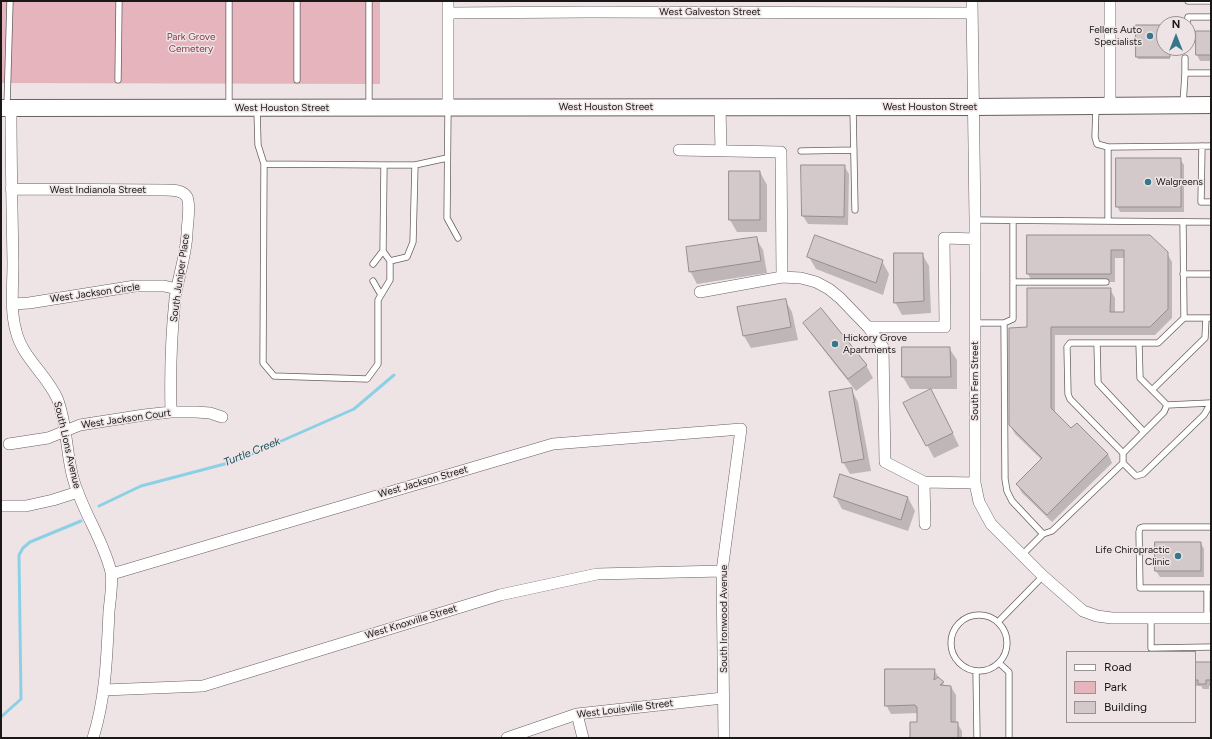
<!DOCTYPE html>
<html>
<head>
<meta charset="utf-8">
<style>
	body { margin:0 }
	#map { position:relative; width:1212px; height:739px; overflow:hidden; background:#eee4e5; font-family:Figtree,sans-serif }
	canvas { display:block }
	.frame { position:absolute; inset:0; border:2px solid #1a1717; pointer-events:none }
	.legend { position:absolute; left:1066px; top:651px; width:130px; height:72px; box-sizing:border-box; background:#eee4e5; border:1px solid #999293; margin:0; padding:5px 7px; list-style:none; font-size:12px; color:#1a1717 }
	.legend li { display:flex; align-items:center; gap:8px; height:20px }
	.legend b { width:20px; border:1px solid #999293 }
	.north { position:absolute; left:1156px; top:16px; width:40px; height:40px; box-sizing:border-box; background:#eee4e5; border:1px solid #999293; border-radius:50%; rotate:0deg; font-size:11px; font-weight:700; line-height:16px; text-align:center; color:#1a1717 }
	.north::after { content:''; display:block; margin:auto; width:14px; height:18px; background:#37778b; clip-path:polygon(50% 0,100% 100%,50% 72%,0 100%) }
</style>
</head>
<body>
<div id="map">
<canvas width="1212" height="739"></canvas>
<div class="frame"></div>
<ul class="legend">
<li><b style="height:5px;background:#fff"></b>Road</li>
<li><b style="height:11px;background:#e5b4bc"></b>Park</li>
<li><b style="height:11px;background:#d3c9cb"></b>Building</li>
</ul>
<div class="north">N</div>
</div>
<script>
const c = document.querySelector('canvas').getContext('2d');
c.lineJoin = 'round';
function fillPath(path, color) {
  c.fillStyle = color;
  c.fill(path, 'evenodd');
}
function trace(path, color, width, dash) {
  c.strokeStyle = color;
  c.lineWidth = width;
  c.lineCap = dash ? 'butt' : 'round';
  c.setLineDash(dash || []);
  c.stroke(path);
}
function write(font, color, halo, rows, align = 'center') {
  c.font = font + ' Figtree,sans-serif';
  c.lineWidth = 3;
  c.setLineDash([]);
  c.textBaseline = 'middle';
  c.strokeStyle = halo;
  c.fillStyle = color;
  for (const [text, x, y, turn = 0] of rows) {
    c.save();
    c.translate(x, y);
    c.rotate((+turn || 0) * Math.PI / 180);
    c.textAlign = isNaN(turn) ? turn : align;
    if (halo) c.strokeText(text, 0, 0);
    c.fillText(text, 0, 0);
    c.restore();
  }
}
const green = new Path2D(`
	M2 1H380V84L1 83Z`);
const shadow = new Path2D(`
	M1164 26V48H1170V59H1138L1137 57Z
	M1211 32V61H1200L1197 55Z
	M1180 159 1184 165V212H1120L1117 206Z
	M802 166H844L849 174 848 225 808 224 803 216Z
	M760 172 767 185V232H737L730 220Z
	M1028 236 1167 253 1172 262V318L1155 335H1055V413L1071 430 1108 454 1112 463 1052 522 1022 493 1017 484 1042 460 1015 434 1010 425 1028 328 1110 289 1115 298V313H1125V258H1115V282H1032L1028 274Z
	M756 238 763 250 767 273 697 284 690 271Z
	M922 254 929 266 931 313 902 315 895 302Z
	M809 257 882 261 889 274 883 295 816 269Z
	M785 300 792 312 798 340 751 348 744 336Z
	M805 323 866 365 873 378 856 391 812 335Z
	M949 348 957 360V389H910L903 377Z
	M851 389 858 402 871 471 850 474 843 462Z
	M905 403H938L959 446 934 458Z
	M835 496 908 498 915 511 908 531 842 509Z
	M1201 543 1204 549V577H1160L1156 571Z
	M1195 663H1211V686H1209V689H1203L1201 686H1195Z
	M934 670 945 687H951L956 695V723H957L962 731V738H911L918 723V713L891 714 886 705Z`);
const stream = new Path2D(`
	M99 506 141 486 236 461 354 409 394 375
	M1 717 21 699 19 555 23 548 30 542 81 521`);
const building = new Path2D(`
	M1136 25H1164V48H1170V57H1136Z
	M1196 31H1211V55H1196Z
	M1116 158H1181V207H1116Z
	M801 165H845L844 217 802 216Z
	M729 171H760V220H729Z
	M815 235 883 260 876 283 807 257Z
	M1027 235H1150L1168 252V309L1150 327H1051V408L1071 428 1077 423 1108 454 1047 515 1016 484 1042 458 1009 425V328L1027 327V288H1111L1110 312H1124V250H1111V274H1027Z
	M757 237 761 261 689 272 686 247Z
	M894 253H923L924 301 894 303Z
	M786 299 791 327 743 336 737 307Z
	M821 308 867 365 848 379 803 323Z
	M902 347H950L951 377H902Z
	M852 388 864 459 842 463 829 392Z
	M931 389 953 433 926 446 903 403Z
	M840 474 908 497 901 520 834 497Z
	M1155 542H1201V571H1155Z
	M1195 662H1211V680H1206V684H1198V680H1195Z
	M885 669H935L934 680 938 677 944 682 940 685 951 686V722H958V738H910V722H917V707L915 705 885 706Z`);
const service = new Path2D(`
	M229 1V106
	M297 1V80
	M369 1V107
	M1188 1H1211
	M1187 24 1188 17H1211
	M1185 73V58
	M118 80 119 1
	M1183 105 1185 73H1211
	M7 106 10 1
	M1096 107 1095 137 1097 144 1108 147 1211 146
	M853 109 855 210
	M257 110 258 145 264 164 263 363 274 376 367 379 378 364V300L390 280V261
	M448 110 447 218 458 238
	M1202 146 1201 202H1211
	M801 151 854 150
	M264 164 384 165
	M415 165H384L383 251 390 261 407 257 413 242 415 165 447 158
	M975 220 1211 222
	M1108 221V147
	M373 264 383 251
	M1183 274H1211
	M373 281 381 295
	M1013 282H1106
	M1184 318H1211
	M975 323H1004L1013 319V221
	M1004 323 1005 479 1007 491 1012 501 1043 534 1022 555
	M1097 343 1098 383 1144 432 1164 412 1167 405
	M1139 343 1140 378 1167 405 1210 403
	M1152 390 1205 338 1206 318
	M1123 453 1144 432
	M1123 463 1136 476 1143 474 1204 415 1211 403
	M1211 527H1143L1140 528 1139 532 1140 588H1211
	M1043 534 1052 531 1123 463V453L1070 399 1068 394 1067 347 1070 343H1158L1184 318 1183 222
	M1207 588V618
	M951 643a28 28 0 1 1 56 0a28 28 0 1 1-56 0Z
	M1151 618V648L1211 647
	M998 622 1043 576
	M999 663 1009 672V738
	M976 671 977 738`);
const minor = new Path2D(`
	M972 1 975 220V483L979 502 991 524 1043 576 1083 611 1097 616 1112 618H1211
	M1110 1V106
	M448 13 589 12 972 13
	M448 107V1
	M720 107 721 151
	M11 108C11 160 12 211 13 263 13 285 10 310 16 331 22 357 46 374 57 398 67 422 66 453 73 478 82 511 103 539 111 572 113 583 110 600 109 611 107 654 106 697 93 738
	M679 150 781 152 782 277 700 292
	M11 189 165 190C173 190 183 190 187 197 191 206 187 224 187 234 186 256 178 277 175 299 171 337 170 374 171 412
	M782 277 801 278 816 282 829 289 840 298 868 327 883 347 885 462 924 482 975 483
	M13 304 29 303 135 286H164L177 289
	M868 327H945L944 238 975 239
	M9 444 48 438 80 425 144 415 171 412H196L210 413 222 417
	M924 482 925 524
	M1 506H26L53 500 78 492
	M112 574 553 444 741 429 722 571 724 738
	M104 690 203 686 500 595 597 574 722 571
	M577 714 583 738
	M507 738 577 714 723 698`);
const secondary = new Path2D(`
	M1 108 974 107 1211 105`);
const markers = [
	[1150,36,4,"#37778b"],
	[1148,182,4,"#37778b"],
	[835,344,4,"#37778b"],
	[1178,556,4,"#37778b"]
];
const streetNames = [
	["West Galveston Street",710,12],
	["West Houston Street",606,107],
	["West Houston Street",930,107],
	["West Houston Street",282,108],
	["West Indianola Street",98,190],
	["South Juniper Place",180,278,-82],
	["West Jackson Circle",95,293,-8],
	["South Fern Street",975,381,-90],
	["West Jackson Court",126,419,-8],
	["South Lions Avenue",67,445,77],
	["West Jackson Street",423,482,-16],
	["South Ironwood Avenue",724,619,-90],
	["West Knoxville Street",411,622,-17],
	["West Louisville Street",625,709,-7]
];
const poiNames = [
	["Fellers Auto",1142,30],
	["Specialists",1142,42],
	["Walgreens",1156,182,"left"],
	["Hickory Grove",843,338,"left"],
	["Apartments",843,350,"left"],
	["Life Chiropractic",1170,550],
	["Clinic",1170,562]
];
const parkNames = [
	["Park Grove",191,37],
	["Cemetery",191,49]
];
const waterNames = [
	["Turtle Creek",252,452,-22]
];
fillPath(green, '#e5b4bc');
fillPath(shadow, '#0003');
trace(stream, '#8cd0e6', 3);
fillPath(building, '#d3c9cb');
trace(building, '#978d8f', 1);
trace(service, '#685f61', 7);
trace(minor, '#685f61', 12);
trace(secondary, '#685f61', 18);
trace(service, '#fff', 5.5);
trace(minor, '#fff', 11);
trace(secondary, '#fff', 16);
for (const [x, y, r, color] of markers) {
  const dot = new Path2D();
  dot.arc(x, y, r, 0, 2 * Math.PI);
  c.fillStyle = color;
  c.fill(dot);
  trace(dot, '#eee4e5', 1.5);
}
write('10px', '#1a1717', '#eee4e5', streetNames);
write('10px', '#1a1717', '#eee4e5', poiNames, 'right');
write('10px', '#84384a', '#eee4e5', parkNames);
write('italic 11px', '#144e5e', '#eee4e5', waterNames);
</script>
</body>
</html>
